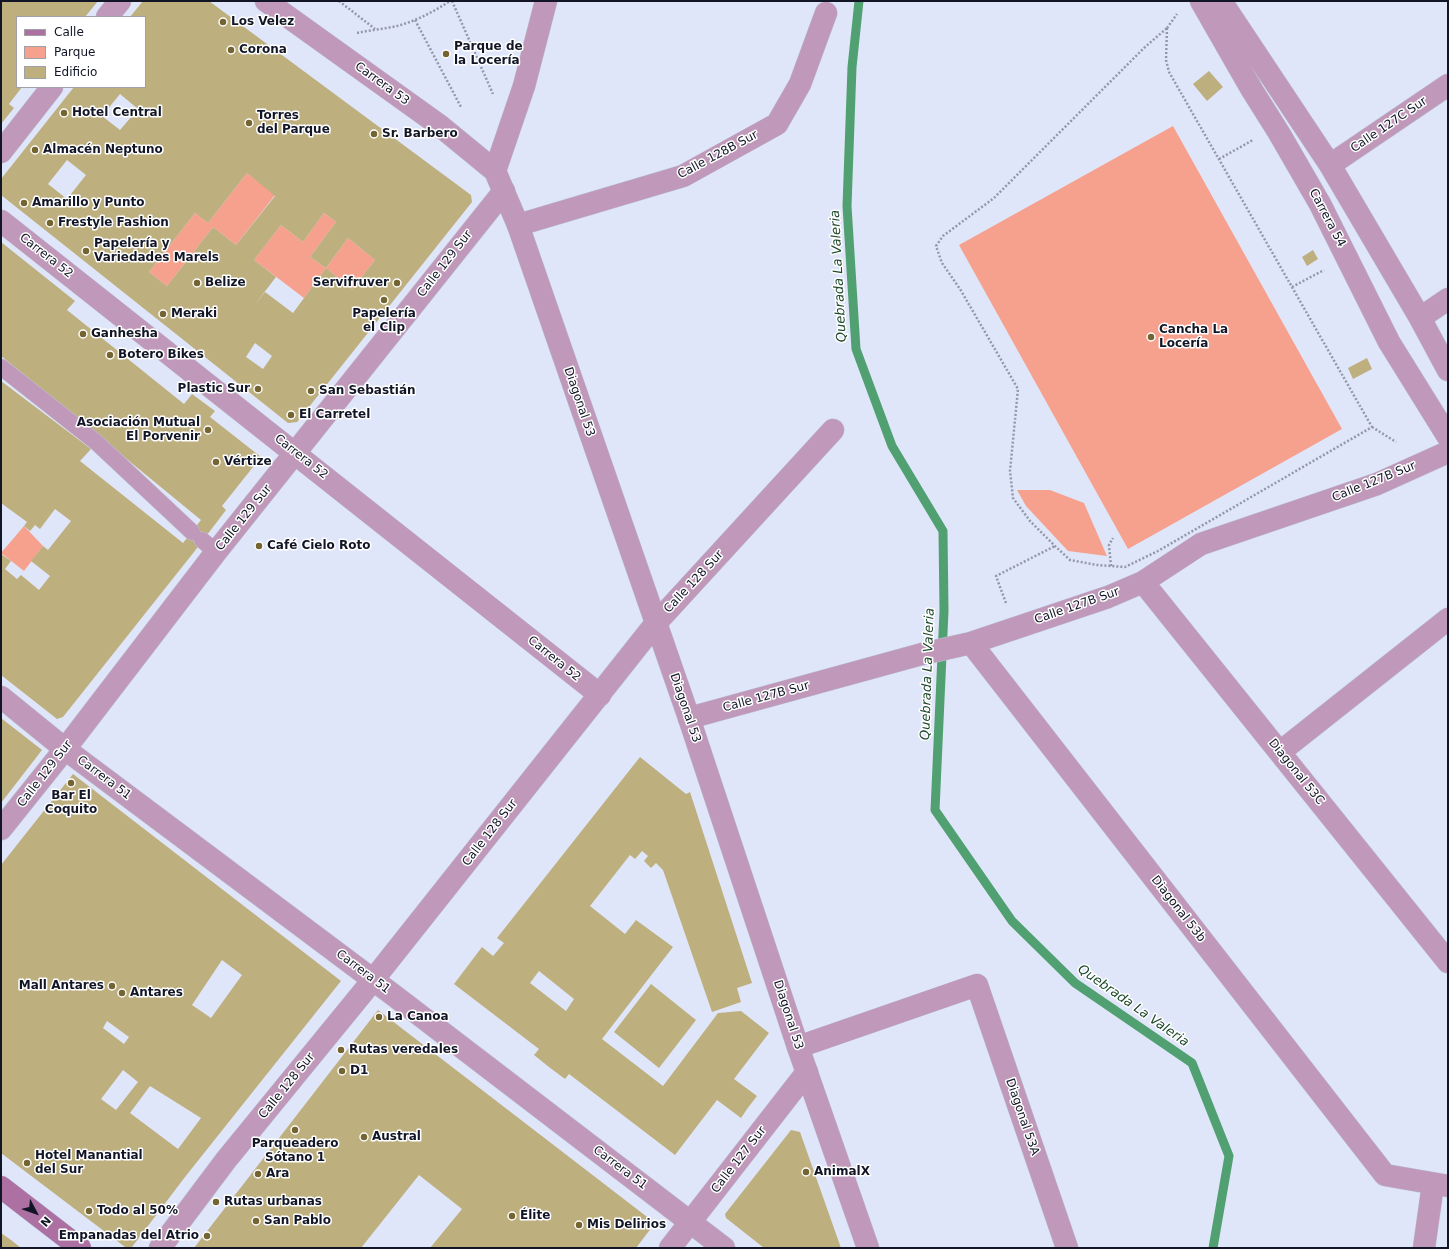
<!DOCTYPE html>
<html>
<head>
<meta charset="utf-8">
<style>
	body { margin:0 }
	#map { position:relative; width:1449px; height:1249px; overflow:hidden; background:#e0e6f9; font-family:"DejaVu Sans",sans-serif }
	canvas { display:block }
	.frame { position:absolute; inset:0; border:2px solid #111525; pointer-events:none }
	.legend { position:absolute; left:16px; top:16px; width:130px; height:72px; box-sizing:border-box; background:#fff; border:1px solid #a0a1a8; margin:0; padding:5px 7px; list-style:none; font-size:12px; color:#111525 }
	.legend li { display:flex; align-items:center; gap:8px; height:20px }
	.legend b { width:20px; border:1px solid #a0a1a8 }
	.north { position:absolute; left:16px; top:1193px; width:40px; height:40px; -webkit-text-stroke:3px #fff; paint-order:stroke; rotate:131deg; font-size:11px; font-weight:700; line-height:16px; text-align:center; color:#111525 }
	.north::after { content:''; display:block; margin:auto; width:14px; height:18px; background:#111525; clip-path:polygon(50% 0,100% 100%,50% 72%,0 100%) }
</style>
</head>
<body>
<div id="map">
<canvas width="1449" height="1249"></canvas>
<div class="frame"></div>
<ul class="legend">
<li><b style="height:5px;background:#ac71a2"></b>Calle</li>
<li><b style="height:11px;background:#f6a08e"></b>Parque</li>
<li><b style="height:11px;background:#beaf7e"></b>Edificio</li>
</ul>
<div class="north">N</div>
</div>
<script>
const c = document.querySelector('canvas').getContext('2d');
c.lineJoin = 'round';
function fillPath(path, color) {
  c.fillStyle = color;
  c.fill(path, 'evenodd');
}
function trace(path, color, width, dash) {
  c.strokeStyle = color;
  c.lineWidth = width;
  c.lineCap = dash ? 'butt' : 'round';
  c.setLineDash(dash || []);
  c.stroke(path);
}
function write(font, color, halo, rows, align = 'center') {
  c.font = font + ' "DejaVu Sans",sans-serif';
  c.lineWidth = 3;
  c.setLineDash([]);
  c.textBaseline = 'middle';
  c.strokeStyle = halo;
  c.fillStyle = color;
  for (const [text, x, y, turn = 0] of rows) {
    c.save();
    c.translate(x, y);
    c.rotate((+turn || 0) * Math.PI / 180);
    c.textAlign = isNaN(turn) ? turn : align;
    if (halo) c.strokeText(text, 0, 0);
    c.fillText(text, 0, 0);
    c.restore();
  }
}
const green = new Path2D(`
	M1173 126 1342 429 1128 549 959 245Z
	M247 173 275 195 236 245 213 227 167 286 149 272 195 213 208 223Z
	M324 213 336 222 310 257 326 268 348 238 375 260 352 289 326 268 304 298 254 260 281 225 303 242Z
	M1017 490H1050L1084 503 1107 556 1068 551 1026 506Z
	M24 526 43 546 24 571 1 553Z`);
const stream = new Path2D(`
	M859 1 852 67 847 206 856 349 892 446 943 531 944 611 935 810 1012 921 1075 983 1192 1063 1229 1156 1213 1248`);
const building = new Path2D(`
	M1 1H98L85 17H17V87H22L9 104 14 108 1 124Z
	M143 1H209L471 195 472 202 297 422 288 423 1 195V179L74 87H145V17H130ZM120 94 138 109 120 130 102 116ZM67 160 86 175 67 199 48 184ZM247 173 275 196 236 245 213 227 167 286 149 272 195 213 208 223ZM324 213 336 222 310 257 326 268 348 238 375 260 352 289 326 268 293 313 265 292 253 307 276 277 254 260 281 225 303 242ZM255 343 272 356 263 369 246 357Z
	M1209 71 1223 87 1207 101 1193 84Z
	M1 242 75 301 67 310 184 404 192 394 215 411 210 417 261 457 222 506 226 510 194 552 63 717 57 719 1 675V554L11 561 5 569 17 579 21 575 39 590 50 576 31 561 43 546 48 550 71 521 55 509 40 529 35 525 30 531 24 526 27 522 1 503V381L91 449 80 461 183 543 201 520 1 356Z
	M1313 250 1318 259 1307 266 1302 257Z
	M1367 358 1372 369 1353 379 1348 368Z
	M1 718 42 750 1 803Z
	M640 757 686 794 690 792 752 983 737 988 741 1002 712 1012 663 870 656 863 651 868 644 861 648 856 642 851 635 859 630 855 590 906 625 934 636 920 673 947 602 1039 663 1086 718 1013 741 1011 769 1033 734 1079 757 1096 747 1109 741 1118 717 1100 675 1155 569 1074 565 1079 549 1067 534 1055 539 1049 454 984 482 947 493 956 504 943 497 938ZM539 971 574 999 566 1011 530 983Z
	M73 774 341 981 185 1177 132 1247H125L1 1153V865ZM222 960 242 975 211 1018 192 1005ZM107 1021 129 1037 124 1044 103 1028ZM123 1070 138 1082 116 1110 101 1099ZM150 1086 201 1118 178 1149 130 1113Z
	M651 984 696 1020 659 1068 614 1032Z
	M378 1010 655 1223 636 1248H430L462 1209 419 1175 361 1248H194Z
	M791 1130 800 1132 841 1248H764L726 1218 725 1214Z
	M1 1233 11 1240 21 1248H1Z`);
const path = new Path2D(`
	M339 1 375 29
	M452 1 493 94
	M415 20 461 107
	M1167 28 1166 60 1169 72 1372 427 1158 551 1125 567 1097 565 1070 560 1055 546 1030 521 1013 498 1010 471 1018 389 960 289 942 263 936 246 943 236 994 198 1144 48Z
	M1167 28 1177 14
	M357 33C370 30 384 29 397 26 416 21 433 12 450 1
	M1219 159 1253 140
	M1292 287 1324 270
	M1372 427 1396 442
	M1111 566 1109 545 1113 538
	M1006 603 996 576 1055 546`);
const service = new Path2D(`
	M1 367 96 442 192 532
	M202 540 216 552`);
const pedestrian = new Path2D(`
	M107 17 120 1
	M1 152 52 87`);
const minor = new Path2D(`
	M1201 1 1252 90 1279 133 1320 204 1389 342 1448 437
	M1221 1 1330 165 1420 318 1448 370
	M1330 165 1448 85
	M1 221 600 695
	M518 225 683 176 777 124 800 84 826 13
	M1420 318 1448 299
	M1143 582 1448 962
	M656 623 833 430
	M971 643 1385 1175 1448 1186
	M1 697 65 749 396 997 724 1248
	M689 718 922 654 971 643 1108 597 1143 582 1201 544 1377 484 1448 452
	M1280 752 1448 619
	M1 829 65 749 216 552 504 191
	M798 1047 977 985 1067 1248
	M670 1248 807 1072
	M1424 1248 1433 1184`);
const tertiary = new Path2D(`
	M266 1 439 125 495 171 518 225 689 718 798 1047 868 1248
	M495 171 524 86 546 1
	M160 1248 226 1160 373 980 656 623`);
const secondary = new Path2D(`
	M1 1187 80 1248`);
const markers = [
	[223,22,4,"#736431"],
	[231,50,4,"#736431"],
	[446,54,4,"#736431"],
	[64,113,4,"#736431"],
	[249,123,4,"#736431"],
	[374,134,4,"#736431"],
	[35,150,4,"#736431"],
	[24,203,4,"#736431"],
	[50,223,4,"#736431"],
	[86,251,4,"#736431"],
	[197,283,4,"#736431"],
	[397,283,4,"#736431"],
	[384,300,4,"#736431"],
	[163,314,4,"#736431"],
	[83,334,4,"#736431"],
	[1151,337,4,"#736431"],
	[110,355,4,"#736431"],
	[258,389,4,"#736431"],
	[311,391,4,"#736431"],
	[291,415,4,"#736431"],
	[208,430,4,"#736431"],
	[216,462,4,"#736431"],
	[259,546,4,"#736431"],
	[71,783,4,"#736431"],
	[112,986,4,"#736431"],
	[122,993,4,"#736431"],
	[379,1017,4,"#736431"],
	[341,1050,4,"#736431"],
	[342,1071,4,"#736431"],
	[295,1130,4,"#736431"],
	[364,1137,4,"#736431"],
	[27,1163,4,"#736431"],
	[806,1172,4,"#736431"],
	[258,1174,4,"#736431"],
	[216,1202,4,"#736431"],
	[89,1211,4,"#736431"],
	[512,1216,4,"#736431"],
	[256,1221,4,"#736431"],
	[579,1225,4,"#736431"],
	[207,1236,4,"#736431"]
];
const poiNames = [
	["Los Velez",231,22],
	["Parque de",454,47],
	["la Locería",454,61],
	["Corona",239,50],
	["Hotel Central",72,113],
	["Torres",257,116],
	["del Parque",257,130],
	["Sr. Barbero",382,134],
	["Almacén Neptuno",43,150],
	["Amarillo y Punto",32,203],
	["Frestyle Fashion",58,223],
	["Papelería y",94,244],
	["Variedades Marels",94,258],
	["Belize",205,283],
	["Servifruver",389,283,"right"],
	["Meraki",171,314],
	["Papelería",384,314,"center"],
	["el Clip",384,328,"center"],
	["Cancha La",1159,330],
	["Locería",1159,344],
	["Ganhesha",91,334],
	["Botero Bikes",118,355],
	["Plastic Sur",250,389,"right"],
	["San Sebastián",319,391],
	["El Carretel",299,415],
	["Asociación Mutual",200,423,"right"],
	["El Porvenir",200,437,"right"],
	["Vértize",224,462],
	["Café Cielo Roto",267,546],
	["Bar El",71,796,"center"],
	["Coquito",71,810,"center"],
	["Mall Antares",104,986,"right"],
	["Antares",130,993],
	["La Canoa",387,1017],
	["Rutas veredales",349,1050],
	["D1",350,1071],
	["Austral",372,1137],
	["Parqueadero",295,1144,"center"],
	["Sótano 1",295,1158,"center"],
	["Hotel Manantial",35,1156],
	["del Sur",35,1170],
	["AnimalX",814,1172],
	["Ara",266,1174],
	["Rutas urbanas",224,1202],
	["Todo al 50%",97,1211],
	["Élite",520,1216],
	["San Pablo",264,1221],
	["Mis Delirios",587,1225],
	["Empanadas del Atrio",199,1236,"right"]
];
const streetNames = [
	["Carrera 53",382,84,36],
	["Calle 127C Sur",1389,125,-34],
	["Calle 128B Sur",718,155,-28],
	["Carrera 54",1327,218,62],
	["Carrera 52",46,256,38],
	["Calle 129 Sur",445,264,-52],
	["Diagonal 53",579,402,71],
	["Carrera 52",301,457,38],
	["Calle 127B Sur",1374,482,-22],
	["Calle 129 Sur",244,518,-51],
	["Calle 128 Sur",694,582,-47],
	["Calle 127B Sur",1077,606,-19],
	["Carrera 52",554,659,39],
	["Calle 127B Sur",766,697,-15],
	["Diagonal 53",685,708,71],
	["Diagonal 53C",1296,772,51],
	["Calle 129 Sur",45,774,-52],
	["Carrera 51",104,778,37],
	["Calle 128 Sur",490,833,-52],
	["Diagonal 53b",1178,909,52],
	["Carrera 51",363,972,37],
	["Diagonal 53",788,1015,72],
	["Calle 128 Sur",287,1086,-51],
	["Diagonal 53A",1022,1117,71],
	["Calle 127 Sur",739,1160,-52],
	["Carrera 51",620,1168,37]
];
const waterNames = [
	["Quebrada La Valeria",839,276,-93],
	["Quebrada La Valeria",928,674,-88],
	["Quebrada La Valeria",1133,1006,35]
];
fillPath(green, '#f6a08e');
trace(stream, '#51a071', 9);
fillPath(building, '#beaf7e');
trace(service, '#bbc0d3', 17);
trace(pedestrian, '#bbc0d3', 23);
trace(minor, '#bbc0d3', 23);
trace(tertiary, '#bbc0d3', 23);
trace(secondary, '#bbc0d3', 23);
trace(path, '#9298a9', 2.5, [2, 2]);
trace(service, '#c098b9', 16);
trace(pedestrian, '#c098b9', 22);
trace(minor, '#c098b9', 22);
trace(tertiary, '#c098b9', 22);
trace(secondary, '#ac71a2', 22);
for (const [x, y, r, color] of markers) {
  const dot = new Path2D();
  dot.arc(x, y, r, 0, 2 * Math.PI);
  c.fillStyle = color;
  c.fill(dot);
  trace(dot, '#fff', 1.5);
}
write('bold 12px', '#111525', '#fff', poiNames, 'left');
write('12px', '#111525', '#fff', streetNames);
write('italic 13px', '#1d492c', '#fff', waterNames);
</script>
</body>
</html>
